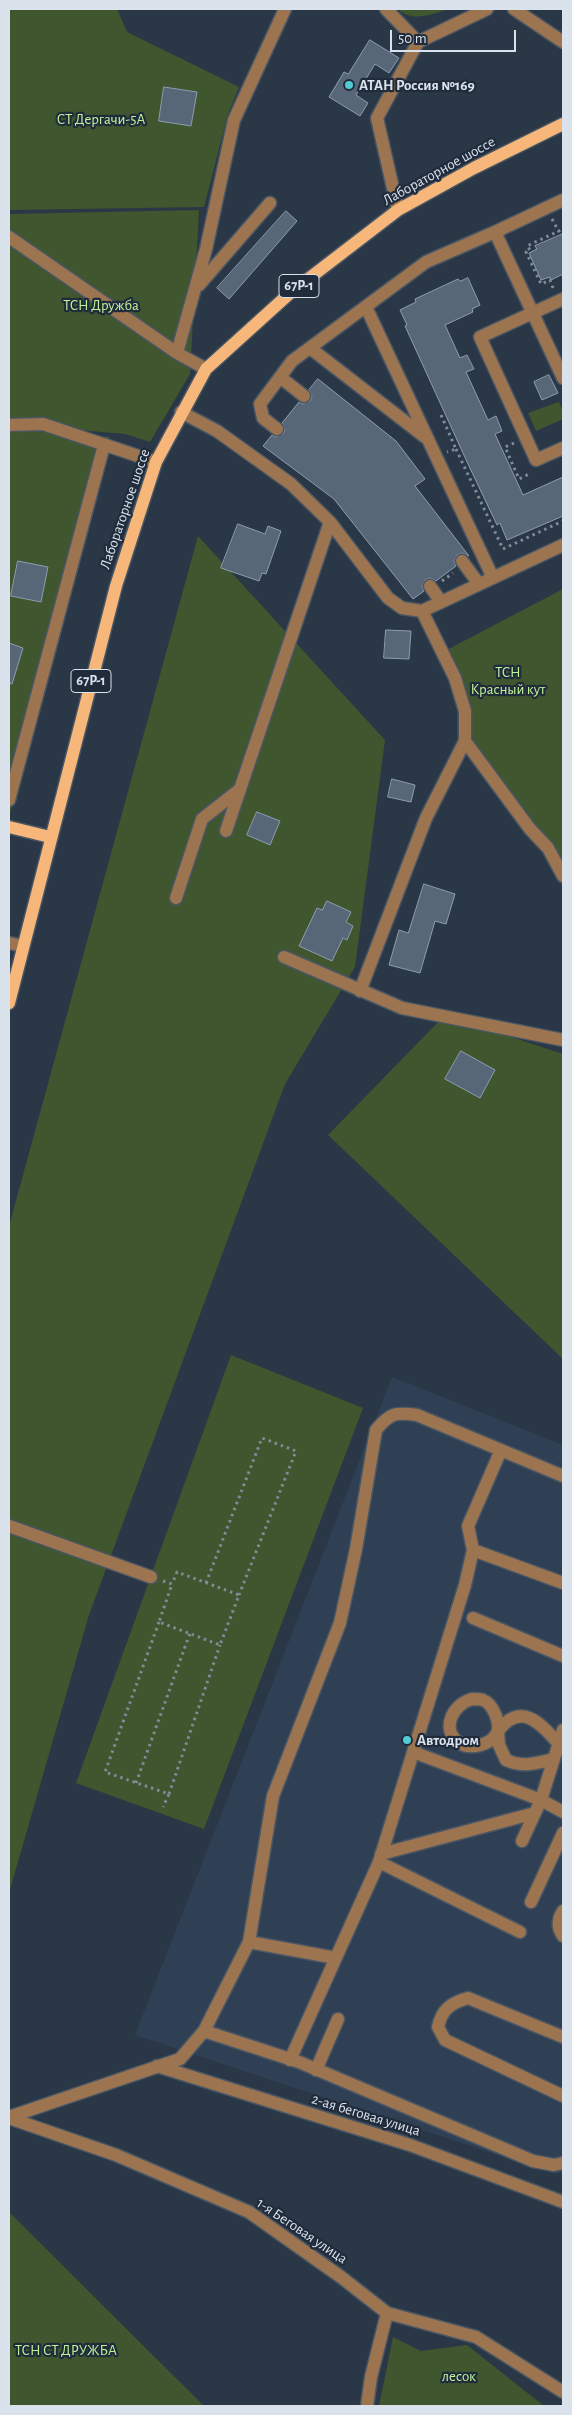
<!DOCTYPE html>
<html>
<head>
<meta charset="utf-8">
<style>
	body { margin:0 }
	#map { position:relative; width:572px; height:2415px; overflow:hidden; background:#2a3746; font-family:"Alegreya Sans",sans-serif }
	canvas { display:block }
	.frame { position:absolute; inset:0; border:10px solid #dae2ec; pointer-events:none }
	.scale { position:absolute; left:390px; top:30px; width:126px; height:22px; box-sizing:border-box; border:2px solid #dae2ec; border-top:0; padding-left:6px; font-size:15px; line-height:18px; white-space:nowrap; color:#dae2ec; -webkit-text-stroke:4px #202c3c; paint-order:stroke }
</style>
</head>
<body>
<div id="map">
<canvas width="572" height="2415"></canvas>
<div class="frame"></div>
<div class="scale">50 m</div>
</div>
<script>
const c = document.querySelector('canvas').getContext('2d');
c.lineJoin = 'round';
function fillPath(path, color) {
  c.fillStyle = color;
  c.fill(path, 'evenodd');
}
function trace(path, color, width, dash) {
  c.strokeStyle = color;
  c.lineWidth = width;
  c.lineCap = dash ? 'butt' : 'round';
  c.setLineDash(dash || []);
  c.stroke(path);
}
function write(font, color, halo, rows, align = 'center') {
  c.font = font + ' "Alegreya Sans",sans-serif';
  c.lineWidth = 4.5;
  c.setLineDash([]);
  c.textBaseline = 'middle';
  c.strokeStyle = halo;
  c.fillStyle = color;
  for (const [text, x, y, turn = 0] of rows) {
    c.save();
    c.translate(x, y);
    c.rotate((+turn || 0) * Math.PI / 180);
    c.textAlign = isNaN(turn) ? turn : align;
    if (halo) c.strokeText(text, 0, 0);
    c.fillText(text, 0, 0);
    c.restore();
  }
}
const built = new Path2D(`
	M392 1377 563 1445V2172L555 2174 135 2035Z`);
const green = new Path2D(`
	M9 9H117L127 32 239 87 228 114 204 207 9 210Z
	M398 9H448C434 14 410 23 398 9Z
	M199 210 190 374 150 442 125 434 9 424V214Z
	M559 402 563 412V419L536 431 528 413Z
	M9 431H39L110 437 9 818Z
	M198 536 385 740 355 967 285 1084 89 1615 9 1893V1226Z
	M563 589V880L482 762 441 653Z
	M445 1015 563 1054V1359L328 1135Z
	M231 1355 363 1408 204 1829 76 1783Z
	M9 2212 204 2406H9Z
	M393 2337 421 2351 467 2345 544 2406H379Z`);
const building = new Path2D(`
	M370 40 399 58 389 73 375 64 356 95 368 103 360 116 329 97 344 72 348 74Z
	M164 87 197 92 191 126 159 121Z
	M286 211 297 221 229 299 217 288Z
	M563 234V274L551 280 550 277 541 280 529 253 537 249 535 246Z
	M468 278 480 305 472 309 473 312 445 325 460 358 467 355 474 369 466 372 488 420 496 416 502 431 495 434 523 495 563 477V516L507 540 500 523 497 525 468 464 405 326 407 325 400 310 416 302 415 299 458 279 460 281Z
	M549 375 558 393 542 400 534 382Z
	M318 379 396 441 425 479 415 486 469 556 462 553 457 555 454 561 456 566 436 581 430 578 425 580 422 586 424 591 413 599 334 499 263 446 272 435 276 437 283 434 285 430 282 423 299 402 303 404 310 401 312 397 309 390Z
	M238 524 265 534 268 526 281 531 266 574 262 573 259 581 221 568Z
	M18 561 48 567 41 602 11 596Z
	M386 630 411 631 409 659 384 658Z
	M9 643 23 648 12 684 9 683Z
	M392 779 415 785 411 802 388 797Z
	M257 812 280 821 270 845 247 835Z
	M424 884 455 894 446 924 435 921 420 973 389 965 399 930 408 933Z
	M327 901 351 912 346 922 353 926 347 940 343 938 332 961 299 946 317 908 322 910Z
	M461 1051 495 1070 480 1098 445 1079Z`);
const path = new Path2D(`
	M552 219 559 232
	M553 288 550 280 541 284 526 252 530 250 527 246 563 229
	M441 415 456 449 447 452
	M514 443 505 447 519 479 531 473
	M456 449 503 549 563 521
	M442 581 453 573
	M163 1581 172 1584 159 1622 220 1645 239 1595 177 1572 172 1584
	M206 1583 262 1438 296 1451 239 1595
	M159 1622 105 1772 169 1794 163 1807
	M136 1783 190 1633
	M169 1794 220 1645`);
const minor = new Path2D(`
	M386 9 418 42
	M514 9 563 42
	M563 200 495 232 563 378
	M398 210 377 118 418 42 487 9
	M9 237 177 353 206 369
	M199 285 270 203
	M563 299 480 337 536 460 563 448
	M366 307 493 578
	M310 348 425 437
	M177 353 206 249 234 120 285 9
	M280 377 304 396
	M181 412 217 431 291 484 330 522 388 598 402 608 422 611 455 678 465 711V741L530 829 548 848 563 876
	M9 425 43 424 156 462
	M277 429 263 418 260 404 292 361 426 262 495 232
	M462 561 479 584
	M430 586 441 602
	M422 611 563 545
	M9 800 104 445
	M226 831 330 522
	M176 898 202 819 239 790
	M9 943 23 946
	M284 957 402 1008 563 1040
	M360 991 426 818 465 741
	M9 1526 151 1577
	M473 1550 563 1583
	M473 1618 563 1656
	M472 1699C475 1699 480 1699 483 1700 493 1704 501 1723 497 1733 491 1745 470 1750 459 1743 440 1729 453 1704 472 1699Z
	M413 1752 541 1800 563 1812
	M554 1759C537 1763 523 1768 506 1760L499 1745 498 1731C521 1701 540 1723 559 1744H563
	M522 1841 541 1800 563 1730
	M381 1854 535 1813
	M379 1862 520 1932
	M531 1902 563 1833
	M563 1911C557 1920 557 1927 563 1936
	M249 1942 336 1958
	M204 2031 299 2062 533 2161 554 2165 563 2163
	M563 2037 468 1998C451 2003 442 2009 438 2027L445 2040 563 2096
	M290 2060 379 1862 465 1585 473 1550 468 1526 501 1450
	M157 2066 410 2145 563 2202
	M316 2070 338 2019
	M9 2117 180 2059 204 2031 249 1942 273 1796 340 1623 356 1549 376 1430C390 1413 395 1412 417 1415L563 1476
	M9 2118 116 2155 249 2212 341 2277 387 2313 476 2337 563 2392
	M367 2406 371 2377 387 2313`);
const major = new Path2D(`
	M9 827 50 837
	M9 1003 116 586 156 462 206 369 290 293 398 210 474 168 563 124`);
const markers = [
	[349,85,5,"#51ccd5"],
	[407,1740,5,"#51ccd5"]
];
const shields = [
	[299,286,40],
	[91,681,40]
];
const shieldNames = [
	["67Р-1",299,286],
	["67Р-1",91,681]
];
const poiNames = [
	["АТАН Россия №169",359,85],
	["Автодром",417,1740]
];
const parkNames = [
	["СТ Дергачи-5А",101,119],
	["ТСН Дружба",101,305],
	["ТСН",508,672],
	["Красный кут",508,689],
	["ТСН СТ ДРУЖБА",66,2350],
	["лесок",459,2376]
];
const streetNames = [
	["Лабораторное шоссе",439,171,-29],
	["Лабораторное шоссе",125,509,-71],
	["2-ая беговая улица",366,2115,17],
	["1-я Беговая улица",302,2231,34]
];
fillPath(built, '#2f4055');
fillPath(green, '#40562e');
fillPath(building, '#586778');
trace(building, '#8d9db0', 1);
trace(minor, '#4a5664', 15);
trace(major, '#4a5664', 15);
trace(path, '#818b98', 3, [2.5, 4]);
trace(minor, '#9c7550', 12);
trace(major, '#f7b77a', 12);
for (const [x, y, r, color] of markers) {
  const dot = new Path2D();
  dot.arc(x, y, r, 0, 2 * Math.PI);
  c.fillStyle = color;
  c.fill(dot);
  trace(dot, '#202c3c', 2);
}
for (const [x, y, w] of shields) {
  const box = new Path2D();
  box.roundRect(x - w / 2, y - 11.5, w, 23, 4);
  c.fillStyle = '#202c3c';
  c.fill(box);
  trace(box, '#dae2ec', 1);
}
write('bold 14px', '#dae2ec', null, shieldNames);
write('bold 15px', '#dae2ec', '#202c3c', poiNames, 'left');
write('15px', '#c0f298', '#202c3c', parkNames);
write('15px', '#dae2ec', '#202c3c', streetNames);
</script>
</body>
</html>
